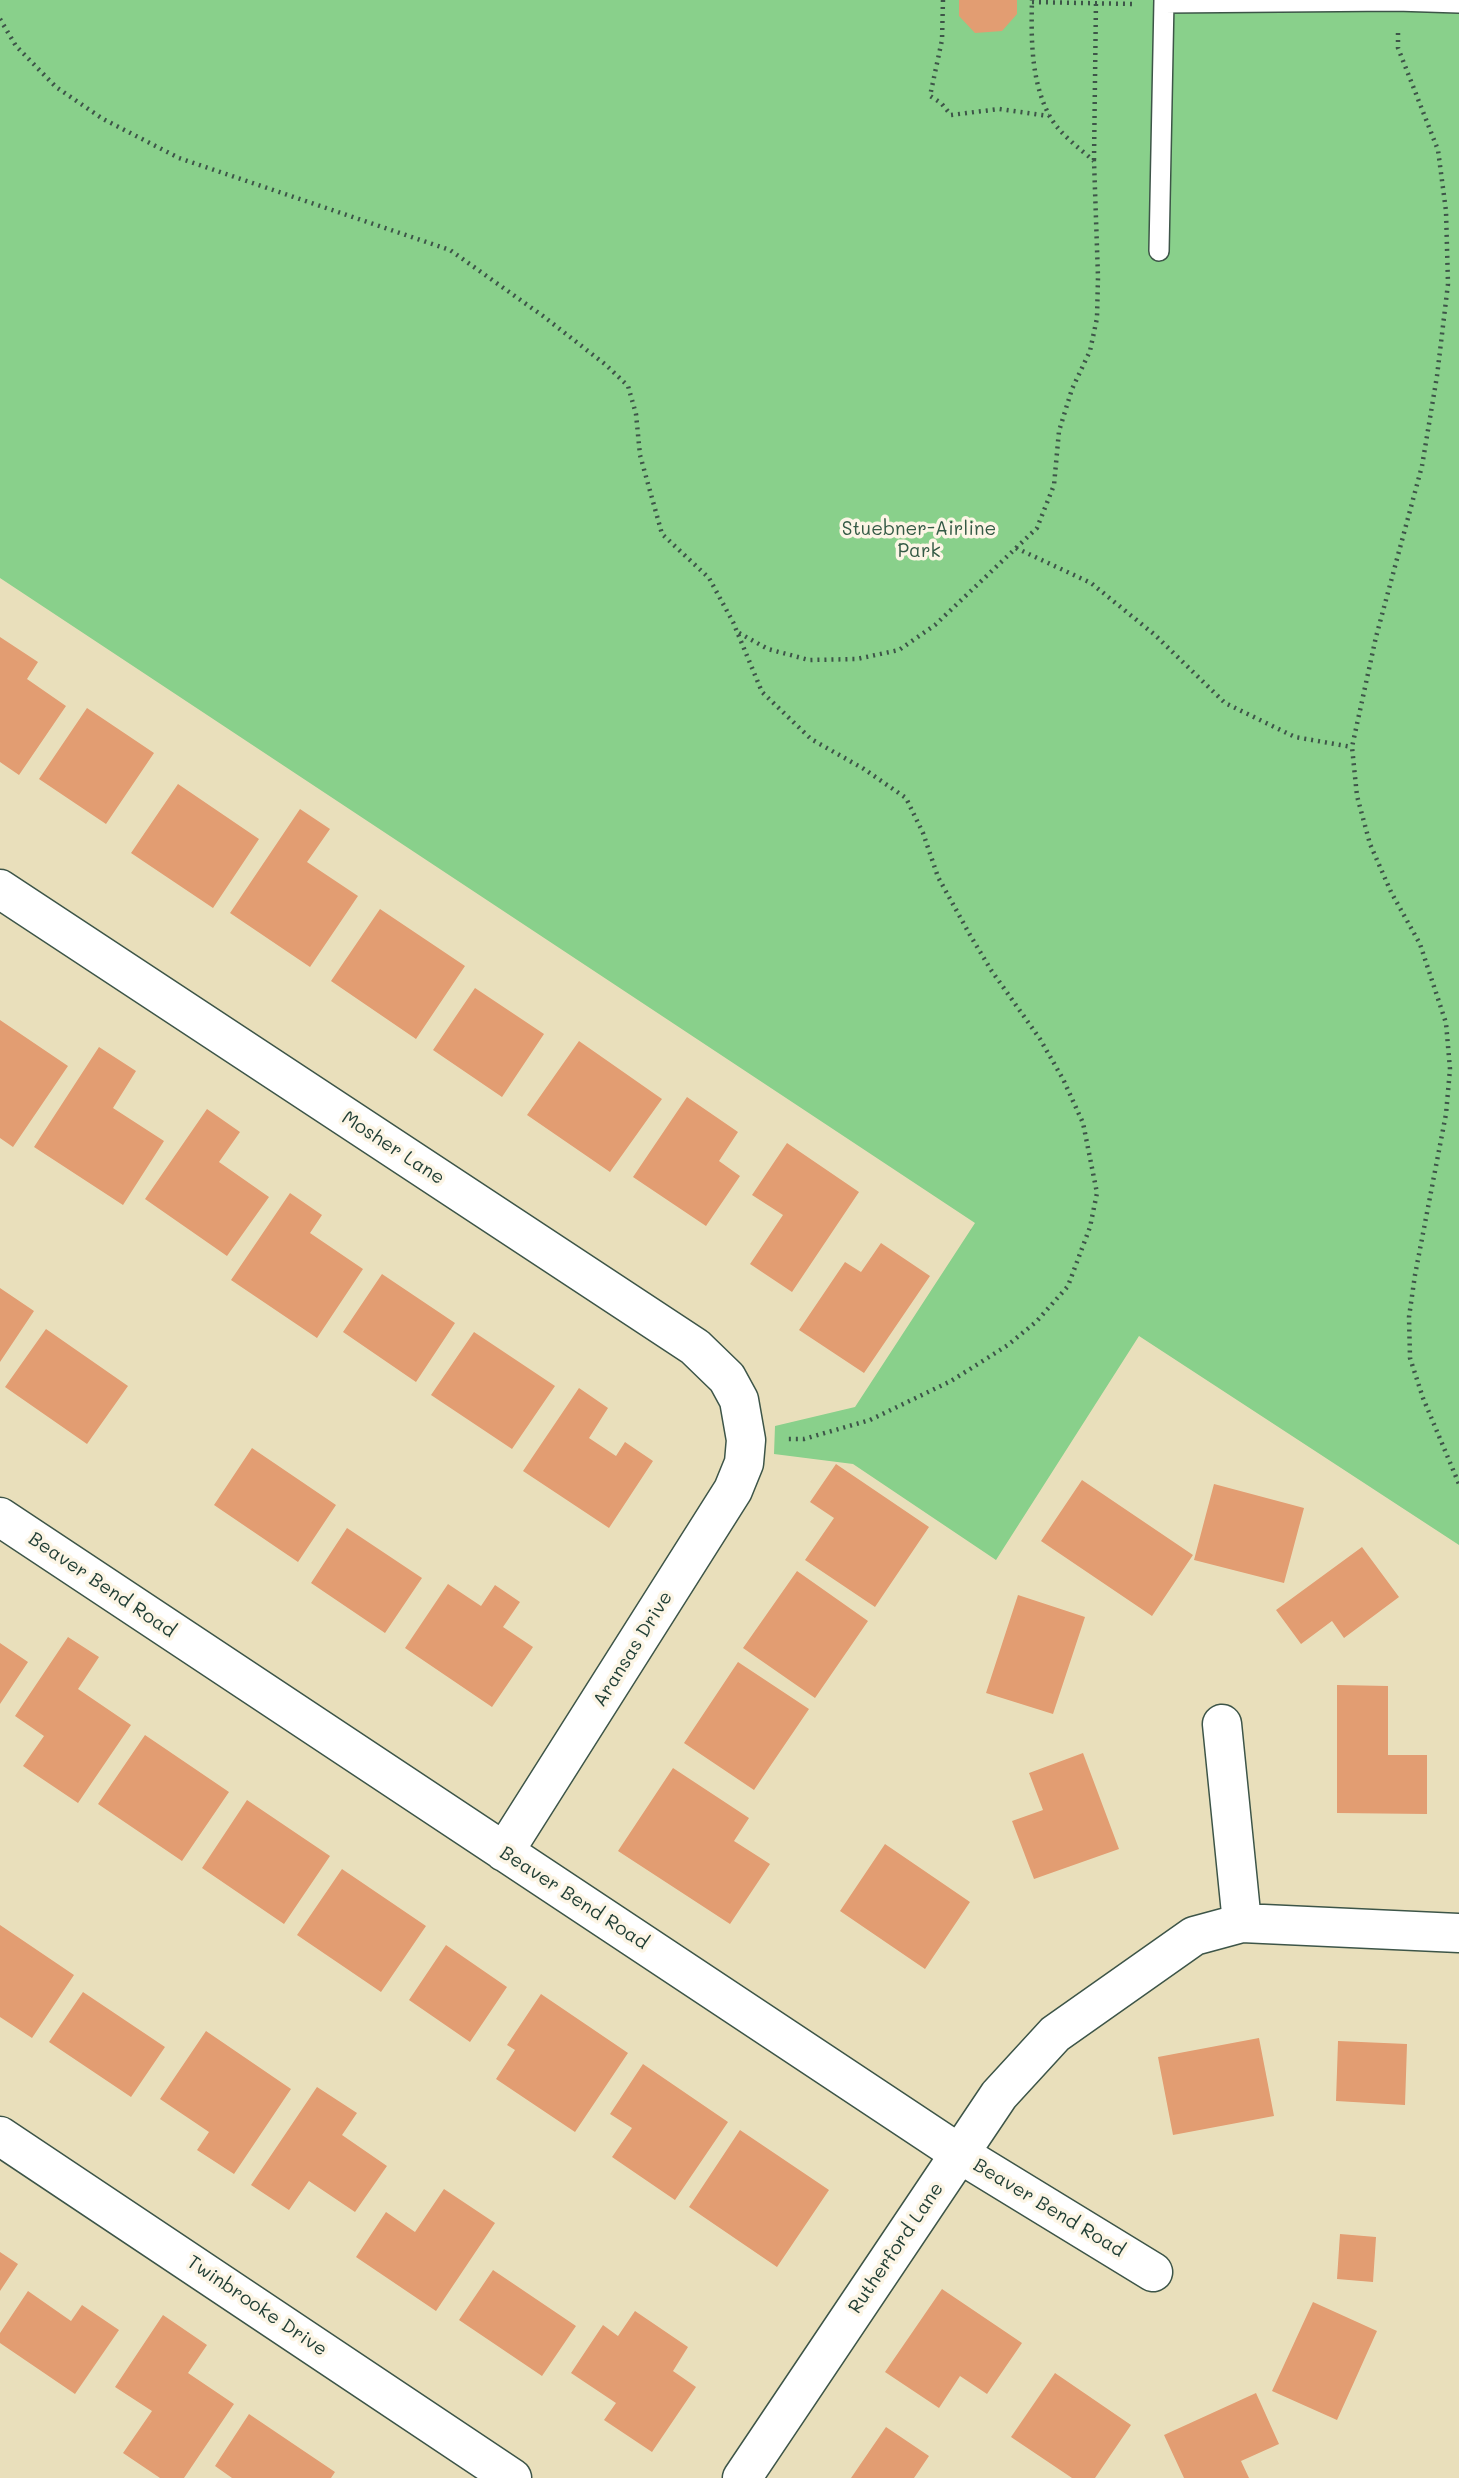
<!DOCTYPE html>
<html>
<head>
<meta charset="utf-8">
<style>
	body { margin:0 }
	canvas { display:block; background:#e9dfbb }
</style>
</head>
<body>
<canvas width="1459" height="2478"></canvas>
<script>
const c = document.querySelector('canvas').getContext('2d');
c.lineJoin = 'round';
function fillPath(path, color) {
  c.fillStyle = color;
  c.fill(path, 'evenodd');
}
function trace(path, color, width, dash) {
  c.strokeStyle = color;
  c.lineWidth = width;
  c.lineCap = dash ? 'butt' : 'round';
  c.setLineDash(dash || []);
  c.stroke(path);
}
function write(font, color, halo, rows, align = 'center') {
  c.font = font + ' Mali,sans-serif';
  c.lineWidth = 7;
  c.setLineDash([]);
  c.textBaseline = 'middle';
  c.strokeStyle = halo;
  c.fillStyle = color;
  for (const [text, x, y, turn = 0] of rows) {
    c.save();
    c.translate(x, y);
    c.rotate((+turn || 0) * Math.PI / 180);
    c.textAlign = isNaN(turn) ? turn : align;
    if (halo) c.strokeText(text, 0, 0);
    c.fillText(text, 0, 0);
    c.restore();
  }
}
const green = new Path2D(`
	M0 0H1459V1545L1139 1336 996 1560 853 1464 774 1454 775 1426 855 1407 975 1223 0 578Z`);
const building = new Path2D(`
	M959 0H1017V14L1002 31 975 33 959 16Z
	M0 637 38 662 27 679 66 706 19 775 0 762Z
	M87 708 154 753 106 824 39 779Z
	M178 784 259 839 213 908 131 853Z
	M300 809 330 829 307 862 358 896 310 967 230 913Z
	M380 909 465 966 416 1039 331 981Z
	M475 988 544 1034 502 1097 433 1050Z
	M0 1020 68 1066 13 1147 0 1138Z
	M579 1041 662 1099 610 1172 527 1115Z
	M99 1047 136 1071 113 1108 164 1141 123 1205 34 1147Z
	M687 1097 738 1132 719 1161 740 1176 706 1226 633 1177Z
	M207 1109 240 1132 219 1162 269 1197 227 1256 145 1199Z
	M787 1143 859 1192 792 1292 750 1264 783 1215 752 1195Z
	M290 1193 322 1215 310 1233 363 1269 317 1338 231 1280Z
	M881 1243 930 1276 864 1373 799 1330 845 1262 861 1272Z
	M382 1274 455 1323 416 1382 343 1332Z
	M0 1288 34 1311 0 1362Z
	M46 1329 128 1386 87 1444 5 1387Z
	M474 1332 555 1386 512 1449 431 1395Z
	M579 1388 608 1408 589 1438 616 1456 625 1442 653 1461 609 1528 523 1471Z
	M252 1448 336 1505 298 1562 214 1505Z
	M836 1464 929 1527 875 1607 805 1560 834 1518 810 1502Z
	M1082 1480 1193 1555 1152 1616 1041 1541Z
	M1214 1484 1304 1508 1284 1583 1194 1560Z
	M347 1528 422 1578 385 1633 311 1583Z
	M1362 1547 1399 1597 1344 1638 1332 1621 1301 1644 1276 1610Z
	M797 1571 868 1621 815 1698 743 1648Z
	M448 1584 481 1606 495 1585 520 1602 503 1627 533 1647 492 1707 405 1648Z
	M1018 1595 1085 1617 1053 1714 986 1693Z
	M68 1637 99 1657 78 1689 131 1725 78 1803 23 1766 44 1736 15 1716Z
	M0 1643 28 1662 0 1704Z
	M738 1662 809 1709 754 1790 684 1743Z
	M1337 1685 1388 1686V1755H1427V1814L1337 1813Z
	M145 1735 229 1792 182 1861 98 1804Z
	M1083 1753 1119 1849 1034 1879 1012 1821 1043 1810 1029 1773Z
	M673 1768 749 1818 734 1841 770 1864 730 1924 618 1851Z
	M247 1800 330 1856 284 1924 202 1868Z
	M885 1844 970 1902 925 1969 840 1911Z
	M342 1869 426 1926 381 1992 297 1935Z
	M0 1925 74 1975 32 2038 0 2017Z
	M446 1945 507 1987 470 2042 409 2000Z
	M83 1992 165 2047 131 2097 49 2042Z
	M541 1994 628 2053 575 2132 496 2079 515 2050 507 2045Z
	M206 2031 291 2089 234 2174 197 2150 209 2132 160 2099Z
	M1259 2038 1274 2116 1173 2135 1158 2057Z
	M1338 2041 1407 2044 1405 2105 1336 2101Z
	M643 2064 728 2122 675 2200 612 2157 632 2128 610 2114Z
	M317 2087 357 2113 342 2135 387 2166 355 2212 309 2181 289 2210 251 2185Z
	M740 2130 829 2190 777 2267 689 2207Z
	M444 2189 495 2223 436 2311 356 2257 386 2212 415 2232Z
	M1340 2234 1376 2237 1373 2282 1337 2279Z
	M0 2252 18 2264 0 2291Z
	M493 2270 576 2326 542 2376 459 2320Z
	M942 2289 1022 2343 987 2394 960 2376 939 2408 885 2372Z
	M28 2291 71 2321 82 2305 119 2330 75 2394 0 2343V2333Z
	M1313 2302 1377 2331 1337 2420 1272 2391Z
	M635 2311 688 2347 673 2371 696 2387 652 2452 604 2420 616 2403 571 2373 603 2325 618 2336Z
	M163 2315 207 2345 188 2373 234 2404 184 2478H160L123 2453 152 2411 115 2387Z
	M1055 2373 1131 2425 1095 2478H1072L1011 2437Z
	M1256 2393 1279 2444 1241 2461 1249 2478H1184L1164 2435Z
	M249 2414 335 2472 331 2478H232L215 2466Z
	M886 2427 929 2456 914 2478H851Z`);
const path = new Path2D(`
	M943 0 942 40 930 96 941 103 951 115 999 109 1049 116
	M1032 2 1132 4
	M0 19 16 46 56 87 103 119 179 158 450 250 543 316 606 365 628 386 636 414 640 455 662 534 709 578 733 622 762 692 811 739 864 769 906 798 923 833 938 877 970 935 991 970 1040 1039 1063 1079 1083 1123 1097 1193 1090 1227 1068 1286 1037 1321 1008 1345 951 1381 870 1420 804 1439H788
	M1398 33V48L1438 150 1446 211 1448 284 1437 376 1422 466 1376 637 1352 747 1357 796 1370 844 1391 892 1420 944 1446 1023 1450 1069 1446 1114 1415 1275 1409 1317 1410 1358 1423 1398 1459 1484
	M1094 160 1096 0
	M1016 548 1091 583 1155 635 1225 703 1295 737 1352 747
	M739 633 768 649 809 660 857 659 899 650 935 625 1037 528 1054 485 1059 431 1072 389 1090 351 1097 318 1098 277 1094 161C1079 148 1057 132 1048 113 1031 79 1031 38 1032 0`);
const lane = new Path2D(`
	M1164 3 1396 1 1459 3
	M1159 251 1164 0`);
const street = new Path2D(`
	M0 889 695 1347 727 1378 739 1400 746 1440 744 1463 733 1490 504 1852
	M0 1517 960 2154 1153 2272
	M1222 1724 1242 1923
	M0 2136 512 2478
	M742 2478 999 2095 1055 2034 1194 1936 1242 1923 1459 1933`);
const parkNames = [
	["Stuebner-Airline",919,529],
	["Park",919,551]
];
const streetNames = [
	["Mosher Lane",393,1148,33],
	["Beaver Bend Road",102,1585,34],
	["Aransas Drive",633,1649,-58],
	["Beaver Bend Road",574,1898,33],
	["Beaver Bend Road",1049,2208,31],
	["Rutherford Lane",896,2248,-56],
	["Twinbrooke Drive",257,2306,34]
];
fillPath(green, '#89d08b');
fillPath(building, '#e29d72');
trace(lane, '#3d5548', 22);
trace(street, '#3d5548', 41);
trace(path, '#3d5548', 4.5, [2, 5]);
trace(lane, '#fff', 19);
trace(street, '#fff', 38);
write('19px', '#345a45', '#fcf5e5', parkNames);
write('19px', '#1f3d34', '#fcf5e5', streetNames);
</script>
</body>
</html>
